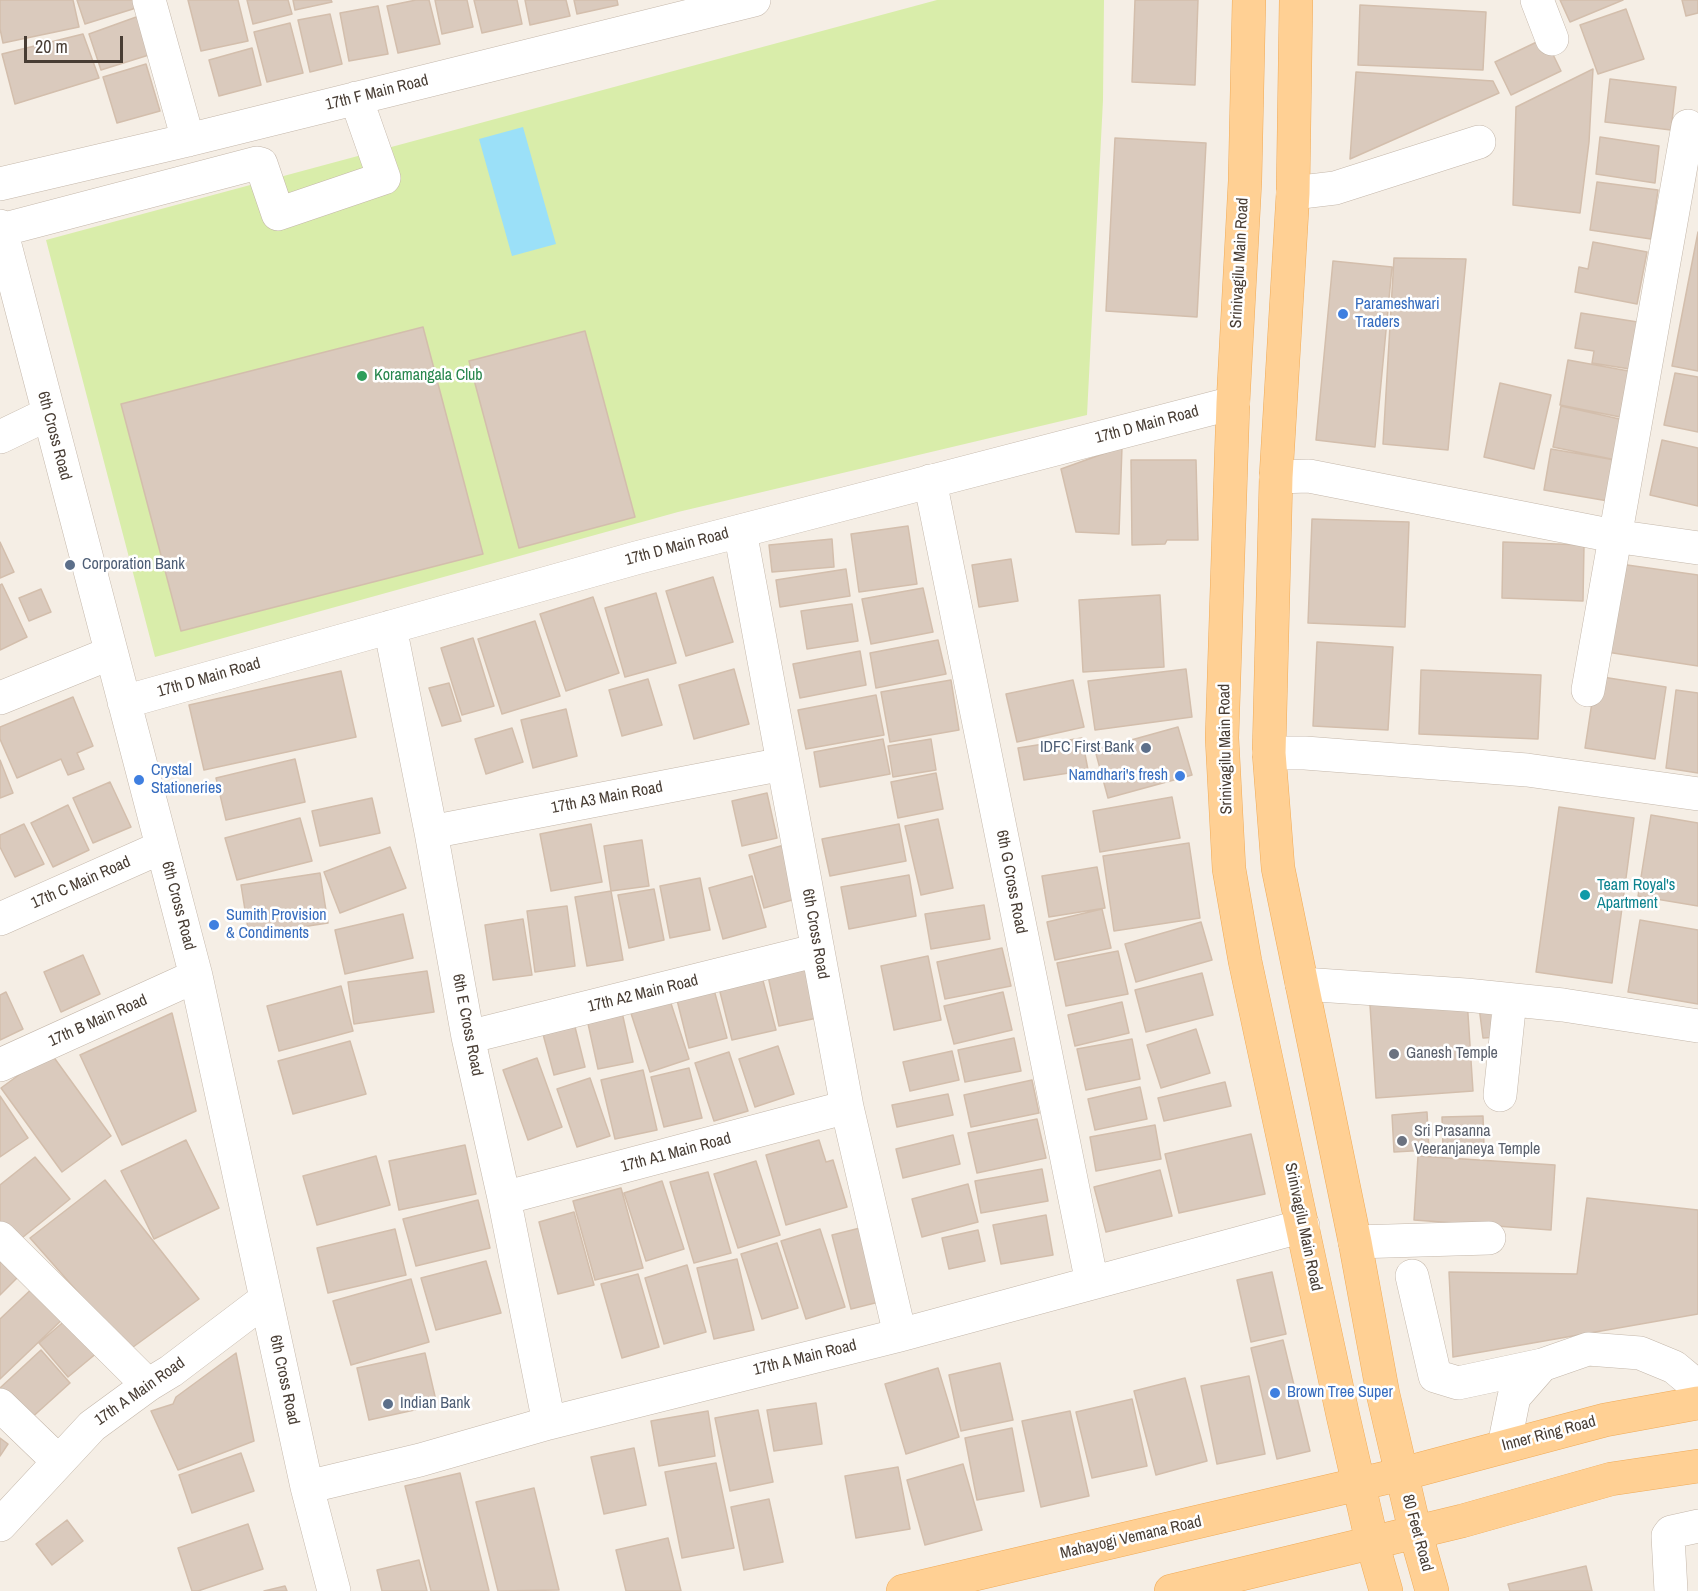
<!DOCTYPE html>
<html>
<head>
<meta charset="utf-8">
<style>
	body { margin:0 }
	#map { position:relative; width:1698px; height:1591px; overflow:hidden; background:#f5eee5; font-family:"Archivo Narrow",sans-serif }
	canvas { display:block }
	.scale { position:absolute; left:24px; top:36px; width:99px; height:27px; box-sizing:border-box; border:3px solid #483d34; border-top:0; padding-left:8px; font-size:18px; line-height:21px; white-space:nowrap; color:#483d34; -webkit-text-stroke:4px #fff; paint-order:stroke }
</style>
</head>
<body>
<div id="map">
<canvas width="1698" height="1591"></canvas>
<div class="scale">20 m</div>
</div>
<script>
const c = document.querySelector('canvas').getContext('2d');
c.lineJoin = 'round';
function fillPath(path, color) {
  c.fillStyle = color;
  c.fill(path, 'evenodd');
}
function trace(path, color, width, dash) {
  c.strokeStyle = color;
  c.lineWidth = width;
  c.lineCap = dash ? 'butt' : 'round';
  c.setLineDash(dash || []);
  c.stroke(path);
}
function write(font, color, halo, rows, align = 'center') {
  c.font = font + ' "Archivo Narrow",sans-serif';
  c.lineWidth = 5;
  c.setLineDash([]);
  c.textBaseline = 'middle';
  c.strokeStyle = halo;
  c.fillStyle = color;
  for (const [text, x, y, turn = 0] of rows) {
    c.save();
    c.translate(x, y);
    c.rotate((+turn || 0) * Math.PI / 180);
    c.textAlign = isNaN(turn) ? turn : align;
    if (halo) c.strokeText(text, 0, 0);
    c.fillText(text, 0, 0);
    c.restore();
  }
}
const green = new Path2D(`
	M937 0H1104L1103 100 1087 415 678 512 155 657 46 240Z`);
const water = new Path2D(`
	M523 127 556 244 512 256 479 139Z`);
const building = new Path2D(`
	M0 0H73L79 27 3 43 0 29Z
	M77 0H134L136 8 85 24Z
	M188 0H238L248 41 201 51Z
	M247 0H288L292 14 253 24Z
	M293 0H331L332 2 295 10Z
	M416 0H429L440 44 398 53 387 6Z
	M435 0H467L473 27 442 34Z
	M474 0H517L522 24 482 33Z
	M525 0H566L570 16 530 25Z
	M574 0H617L618 5 577 14Z
	M1135 0H1198L1195 85 1132 82Z
	M1560 0H1623L1570 22Z
	M1682 0H1698V13L1686 16Z
	M1360 5 1486 12 1483 70 1358 65Z
	M378 6 388 54 349 61 340 13Z
	M1626 9 1644 59 1598 74 1580 25Z
	M330 14 342 64 310 72 298 20Z
	M139 16 152 54 101 70 89 34Z
	M290 23 303 73 267 82 254 32Z
	M83 34 99 78 15 104 2 54Z
	M1545 38 1561 71 1511 95 1495 62Z
	M252 48 261 85 219 96 209 60Z
	M146 64 160 111 117 123 103 77Z
	M1593 69 1589 142 1580 213 1513 205 1516 107Z
	M1356 72 1493 81 1499 93 1350 159Z
	M1610 79 1676 87 1671 130 1605 122Z
	M1600 137 1659 146 1655 183 1596 174Z
	M1115 138 1206 143 1197 317 1106 311Z
	M1597 182 1658 190 1651 239 1590 230Z
	M1698 232V371L1672 366Z
	M1593 242 1647 252 1637 304 1575 292 1579 267 1588 269Z
	M1394 258 1466 259 1448 450 1383 444Z
	M1333 261 1392 267 1375 447 1316 440Z
	M1581 313 1644 323 1636 370 1592 363 1594 351 1575 348Z
	M423 327 483 554 181 631 121 404Z
	M585 331 635 517 519 548 469 361Z
	M1568 360 1634 372 1625 418 1560 405Z
	M1675 373 1698 377V432L1664 425Z
	M1500 383 1551 395 1534 469 1484 457Z
	M1561 406 1624 420 1616 460 1553 447Z
	M1662 440 1698 448V506L1650 495Z
	M1122 447 1119 534 1076 532 1061 469Z
	M1551 449 1615 460 1608 501 1544 490Z
	M1131 460H1196L1198 540H1167L1165 544 1132 545Z
	M1312 519 1409 522 1405 627 1308 623Z
	M908 526 917 584 859 592 851 534Z
	M832 539 834 567 772 572 769 545Z
	M0 542 14 572 0 578Z
	M1503 542 1584 545 1583 601 1502 598Z
	M1011 559 1018 601 979 607 972 565Z
	M1613 563 1698 575V666L1600 651Z
	M846 569 850 596 780 607 776 580Z
	M713 577 733 642 686 656 666 591Z
	M2 584 27 637 0 650V585Z
	M923 588 933 632 871 644 862 599Z
	M41 589 51 612 29 621 19 598Z
	M656 593 676 663 625 677 605 608Z
	M1160 595 1164 667 1083 672 1079 600Z
	M593 597 619 673 566 691 540 614Z
	M852 604 858 641 807 649 801 611Z
	M535 621 560 696 502 714 478 639Z
	M473 638 494 706 462 715 441 648Z
	M938 640 946 674 876 688 870 653Z
	M1317 642 1393 647 1388 730 1313 726Z
	M860 651 866 685 800 698 793 664Z
	M734 669 749 724 694 739 679 685Z
	M1186 669 1192 717 1095 730 1088 681Z
	M1421 670 1541 675 1538 739 1419 734Z
	M341 671 356 737 204 770 189 705Z
	M1596 676 1666 687 1655 759 1585 748Z
	M648 679 662 725 622 736 609 690Z
	M951 680 959 730 890 742 881 692Z
	M1073 680 1084 727 1017 742 1006 694Z
	M449 683 461 721 442 726 429 688Z
	M1676 690 1698 693V773L1666 768Z
	M876 695 884 735 806 749 798 710Z
	M73 697 93 746 77 753 84 769 68 775 61 759 17 778 0 739V727Z
	M566 709 577 756 533 768 521 720Z
	M1178 727 1192 775 1108 798 1095 750Z
	M512 728 523 762 486 774 475 739Z
	M1082 738 1088 770 1024 780 1018 748Z
	M883 739 890 774 820 787 814 752Z
	M931 739 936 770 893 777 888 746Z
	M295 759 305 802 226 820 216 778Z
	M0 760 13 793 0 798Z
	M936 773 943 809 898 818 891 782Z
	M110 782 131 827 93 843 73 798Z
	M767 793 777 838 742 846 732 801Z
	M1172 797 1180 838 1100 852 1093 811Z
	M372 798 380 833 320 846 312 811Z
	M68 805 89 850 53 867 31 823Z
	M1559 807 1634 818 1612 983 1536 972Z
	M1651 815 1698 823V906L1638 896Z
	M300 818 312 861 237 880 225 838Z
	M938 819 953 888 921 895 905 826Z
	M24 824 44 864 15 877 0 847V835Z
	M591 824 602 882 551 891 540 834Z
	M899 824 906 861 830 876 822 839Z
	M642 840 649 886 611 891 604 846Z
	M1189 843 1200 918 1114 931 1103 856Z
	M784 845 799 898 764 908 749 855Z
	M390 847 406 888 340 913 324 872Z
	M1097 867 1105 908 1049 917 1042 876Z
	M320 873 328 923 249 935 241 885Z
	M909 875 916 916 849 929 841 887Z
	M752 876 766 927 723 939 709 888Z
	M700 878 710 930 670 938 660 886Z
	M654 889 664 940 629 948 618 895Z
	M611 891 623 960 587 966 575 897Z
	M984 905 990 939 931 949 925 914Z
	M567 906 575 966 535 972 527 911Z
	M1102 909 1111 948 1055 960 1047 922Z
	M403 914 413 958 345 974 335 930Z
	M523 919 532 975 493 980 485 925Z
	M1640 920 1698 930V1004L1628 992Z
	M1201 922 1212 960 1136 982 1125 944Z
	M1002 948 1011 986 945 999 937 962Z
	M1118 951 1128 994 1066 1006 1057 963Z
	M83 955 100 994 61 1012 44 972Z
	M928 956 941 1020 894 1030 881 966Z
	M804 959 817 1018 779 1026 766 967Z
	M427 971 434 1012 354 1024 348 982Z
	M761 973 776 1030 732 1040 718 984Z
	M1202 973 1213 1015 1146 1032 1135 990Z
	M341 986 353 1031 279 1051 267 1006Z
	M713 986 727 1038 689 1048 676 996Z
	M666 988 689 1059 650 1072 627 1001Z
	M6 992 23 1029 0 1040V995Z
	M1003 992 1012 1030 954 1044 944 1006Z
	M1467 999 1473 1091 1376 1098 1370 1005Z
	M1122 1002 1129 1033 1075 1046 1068 1015Z
	M620 1003 633 1062 598 1069 585 1010Z
	M1497 1005 1500 1037 1483 1038 1479 1007Z
	M172 1013 196 1111 122 1145 80 1055Z
	M572 1015 585 1067 554 1075 540 1023Z
	M1196 1029 1210 1073 1161 1088 1147 1045Z
	M1014 1038 1021 1071 965 1082 958 1050Z
	M1132 1039 1140 1079 1086 1090 1077 1049Z
	M350 1041 366 1094 293 1114 278 1061Z
	M778 1046 794 1094 755 1107 739 1059Z
	M952 1051 959 1080 910 1091 903 1062Z
	M50 1052 111 1136 62 1172 1 1088Z
	M729 1052 748 1111 714 1121 695 1063Z
	M537 1058 562 1127 528 1140 503 1070Z
	M689 1068 702 1118 664 1127 651 1077Z
	M643 1070 657 1130 615 1139 601 1080Z
	M590 1078 610 1136 577 1147 557 1089Z
	M1032 1080 1039 1113 971 1127 964 1095Z
	M1225 1082 1231 1106 1164 1121 1158 1098Z
	M1140 1087 1147 1119 1095 1130 1088 1099Z
	M948 1094 953 1115 897 1127 892 1105Z
	M0 1096 28 1138 0 1157Z
	M1427 1112 1429 1150 1394 1152 1392 1115Z
	M1483 1116 1484 1147 1443 1149 1442 1117Z
	M1037 1119 1046 1158 977 1173 968 1133Z
	M1155 1125 1161 1159 1096 1171 1090 1137Z
	M1251 1134 1265 1194 1179 1213 1165 1154Z
	M953 1135 960 1164 903 1178 896 1149Z
	M186 1140 219 1208 154 1239 121 1171Z
	M819 1140 826 1162 833 1160 847 1207 786 1225 766 1155Z
	M465 1145 476 1194 399 1210 389 1161Z
	M376 1156 390 1205 317 1225 303 1176Z
	M1418 1156 1555 1165 1551 1230 1414 1220Z
	M35 1157 70 1199 12 1246 0 1231V1185Z
	M756 1161 780 1235 738 1248 714 1174Z
	M1042 1169 1048 1201 981 1213 975 1181Z
	M1160 1170 1172 1216 1106 1232 1094 1187Z
	M708 1172 731 1253 694 1263 670 1182Z
	M105 1180 199 1299 129 1350 30 1238Z
	M662 1181 684 1249 646 1261 624 1193Z
	M968 1184 978 1222 922 1237 912 1199Z
	M621 1188 643 1268 595 1280 573 1201Z
	M1587 1198 1698 1210V1314L1453 1357 1449 1272 1577 1274Z
	M478 1200 490 1248 416 1266 403 1219Z
	M574 1212 594 1285 558 1294 539 1222Z
	M1046 1215 1053 1255 1001 1264 993 1225Z
	M864 1227 883 1301 851 1309 832 1235Z
	M395 1229 406 1275 328 1293 317 1248Z
	M820 1229 845 1307 806 1319 781 1241Z
	M978 1230 985 1261 949 1269 942 1238Z
	M777 1243 798 1308 762 1319 741 1254Z
	M0 1253 21 1274 0 1295Z
	M737 1259 754 1330 714 1339 697 1268Z
	M486 1261 501 1313 436 1330 421 1278Z
	M687 1265 706 1332 664 1344 645 1278Z
	M1272 1272 1286 1334 1251 1342 1237 1280Z
	M638 1274 659 1347 622 1358 601 1284Z
	M411 1279 429 1342 351 1365 333 1301Z
	M39 1282 69 1313 0 1379V1319Z
	M68 1318 98 1352 68 1377 39 1343Z
	M1283 1340 1310 1451 1277 1459 1251 1348Z
	M41 1350 70 1383 28 1421 0 1388Z
	M236 1353 254 1441 178 1470 151 1411 173 1404 176 1397Z
	M425 1353 437 1405 369 1420 357 1368Z
	M1000 1363 1013 1420 961 1431 949 1375Z
	M938 1368 959 1437 906 1454 885 1384Z
	M1249 1376 1265 1454 1217 1464 1201 1386Z
	M1185 1378 1207 1461 1156 1475 1134 1391Z
	M1132 1399 1147 1466 1092 1478 1076 1412Z
	M816 1403 822 1444 774 1451 767 1410Z
	M758 1410 773 1482 730 1491 715 1418Z
	M708 1411 715 1456 659 1466 651 1421Z
	M1070 1411 1089 1496 1041 1507 1022 1421Z
	M1012 1428 1024 1491 977 1500 965 1438Z
	M0 1438 8 1444 0 1456Z
	M634 1448 646 1505 604 1514 591 1457Z
	M241 1453 254 1491 192 1513 179 1475Z
	M716 1463 734 1548 682 1558 665 1472Z
	M963 1464 982 1530 925 1545 907 1480Z
	M898 1467 910 1529 856 1538 845 1476Z
	M460 1473 489 1591H431L405 1486Z
	M534 1488 559 1590 498 1591 476 1502Z
	M769 1499 783 1562 744 1570 731 1507Z
	M67 1520 83 1541 52 1565 36 1544Z
	M248 1524 263 1569 198 1591H192L178 1548Z
	M668 1538 681 1591H626L616 1550Z
	M419 1560 427 1591H382L377 1570Z
	M1586 1566 1592 1591H1510L1508 1584Z
	M285 1586 287 1591H264Z`);
const minor = new Path2D(`
	M149 0 188 140
	M1537 0 1552 39
	M0 184 188 140 754 0
	M1293 193 1335 188 1479 142
	M0 226 196 976 307 1487 334 1591
	M1 230 257 163 261 164 278 214 384 178 356 98
	M0 437 48 414
	M1276 477 1309 476 1614 536 1698 548
	M930 481 1092 1283
	M740 531 847 1107 900 1335
	M390 627 431 832 468 1037 504 1198 549 1423
	M1588 690 1688 126
	M0 698 111 653
	M124 702 636 558 1233 403
	M1269 753H1305L1527 770 1698 794
	M431 832 783 764
	M0 919 162 847
	M1302 984 1466 995 1563 1005 1698 1026
	M468 1037 818 950
	M0 1065 196 976
	M1500 1095 1510 1000
	M504 1198 847 1107
	M0 1238 148 1385
	M1355 1242 1489 1238
	M1412 1276 1435 1376 1458 1383 1542 1365
	M0 1405 58 1461
	M1504 1446 1514 1397 1542 1365 1588 1349 1640 1353 1674 1367 1698 1387
	M307 1487 420 1460 549 1423 900 1335 1303 1226
	M0 1525 92 1426 148 1385 171 1371 266 1299
	M1671 1591 1668 1536 1671 1532 1698 1526`);
const major = new Path2D(`
	M1249 0 1245 181 1233 403 1222 738 1229 869 1245 961 1343 1416 1372 1542 1386 1591
	M1296 0 1293 193 1276 477 1269 753 1278 868 1355 1242 1383 1394 1415 1531 1432 1591
	M903 1591 1402 1474 1605 1420 1698 1403
	M1171 1591 1462 1521 1611 1479 1698 1466`);
const markers = [
	[1343,314,6,"#3f7fe0"],
	[362,376,6,"#2e9e5b"],
	[70,565,6,"#5c6f8a"],
	[1146,748,6,"#5c6f8a"],
	[1180,776,6,"#3f7fe0"],
	[139,780,6,"#3f7fe0"],
	[1585,895,6,"#0f9aa8"],
	[214,925,6,"#3f7fe0"],
	[1394,1054,6,"#6b7280"],
	[1402,1141,6,"#6b7280"],
	[1275,1393,6,"#3f7fe0"],
	[388,1404,6,"#5c6f8a"]
];
const streetNames = [
	["17th F Main Road",377,93,-14],
	["Srinivagilu Main Road",1240,263,-87],
	["17th D Main Road",1147,425,-15],
	["6th Cross Road",54,436,75],
	["17th D Main Road",677,547,-15],
	["17th D Main Road",209,678,-16],
	["Srinivagilu Main Road",1226,749,-91],
	["17th A3 Main Road",607,798,-11],
	["6th G Cross Road",1011,882,79],
	["17th C Main Road",81,883,-24],
	["6th Cross Road",178,906,75],
	["6th Cross Road",815,934,80],
	["17th A2 Main Road",643,994,-14],
	["17th B Main Road",98,1021,-24],
	["6th E Cross Road",467,1025,79],
	["17th A1 Main Road",676,1153,-15],
	["Srinivagilu Main Road",1303,1227,78],
	["17th A Main Road",805,1358,-14],
	["6th Cross Road",284,1380,78],
	["17th A Main Road",140,1392,-35],
	["Inner Ring Road",1549,1434,-15],
	["80 Feet Road",1417,1533,75],
	["Mahayogi Vemana Road",1131,1538,-13]
];
const shopNames = [
	["Parameshwari",1355,305],
	["Traders",1355,323],
	["Crystal",151,771],
	["Stationeries",151,789],
	["Namdhari's fresh",1168,776,"right"],
	["Sumith Provision",226,916],
	["& Condiments",226,934],
	["Brown Tree Super",1287,1393]
];
const leisureNames = [
	["Koramangala Club",374,376]
];
const serviceNames = [
	["Corporation Bank",82,565],
	["IDFC First Bank",1134,748,"right"],
	["Indian Bank",400,1404]
];
const cultureNames = [
	["Team Royal's",1597,886],
	["Apartment",1597,904]
];
const worshipNames = [
	["Ganesh Temple",1406,1054],
	["Sri Prasanna",1414,1132],
	["Veeranjaneya Temple",1414,1150]
];
fillPath(green, '#d9edaa');
fillPath(water, '#9be0f8');
fillPath(building, '#dacabd');
trace(building, '#d3beac', 1.5);
trace(minor, '#c4b7aa', 34);
trace(major, '#f0ab58', 34);
trace(minor, '#fff', 33);
trace(major, '#ffd094', 33);
for (const [x, y, r, color] of markers) {
  const dot = new Path2D();
  dot.arc(x, y, r, 0, 2 * Math.PI);
  c.fillStyle = color;
  c.fill(dot);
  trace(dot, '#fff', 2);
}
write('16px', '#483d34', '#fff', streetNames);
write('16px', '#366cbe', '#fff', shopNames, 'left');
write('16px', '#27864d', '#fff', leisureNames, 'left');
write('16px', '#4e5e75', '#fff', serviceNames, 'left');
write('16px', '#0d838f', '#fff', cultureNames, 'left');
write('16px', '#5b616d', '#fff', worshipNames, 'left');
</script>
</body>
</html>
